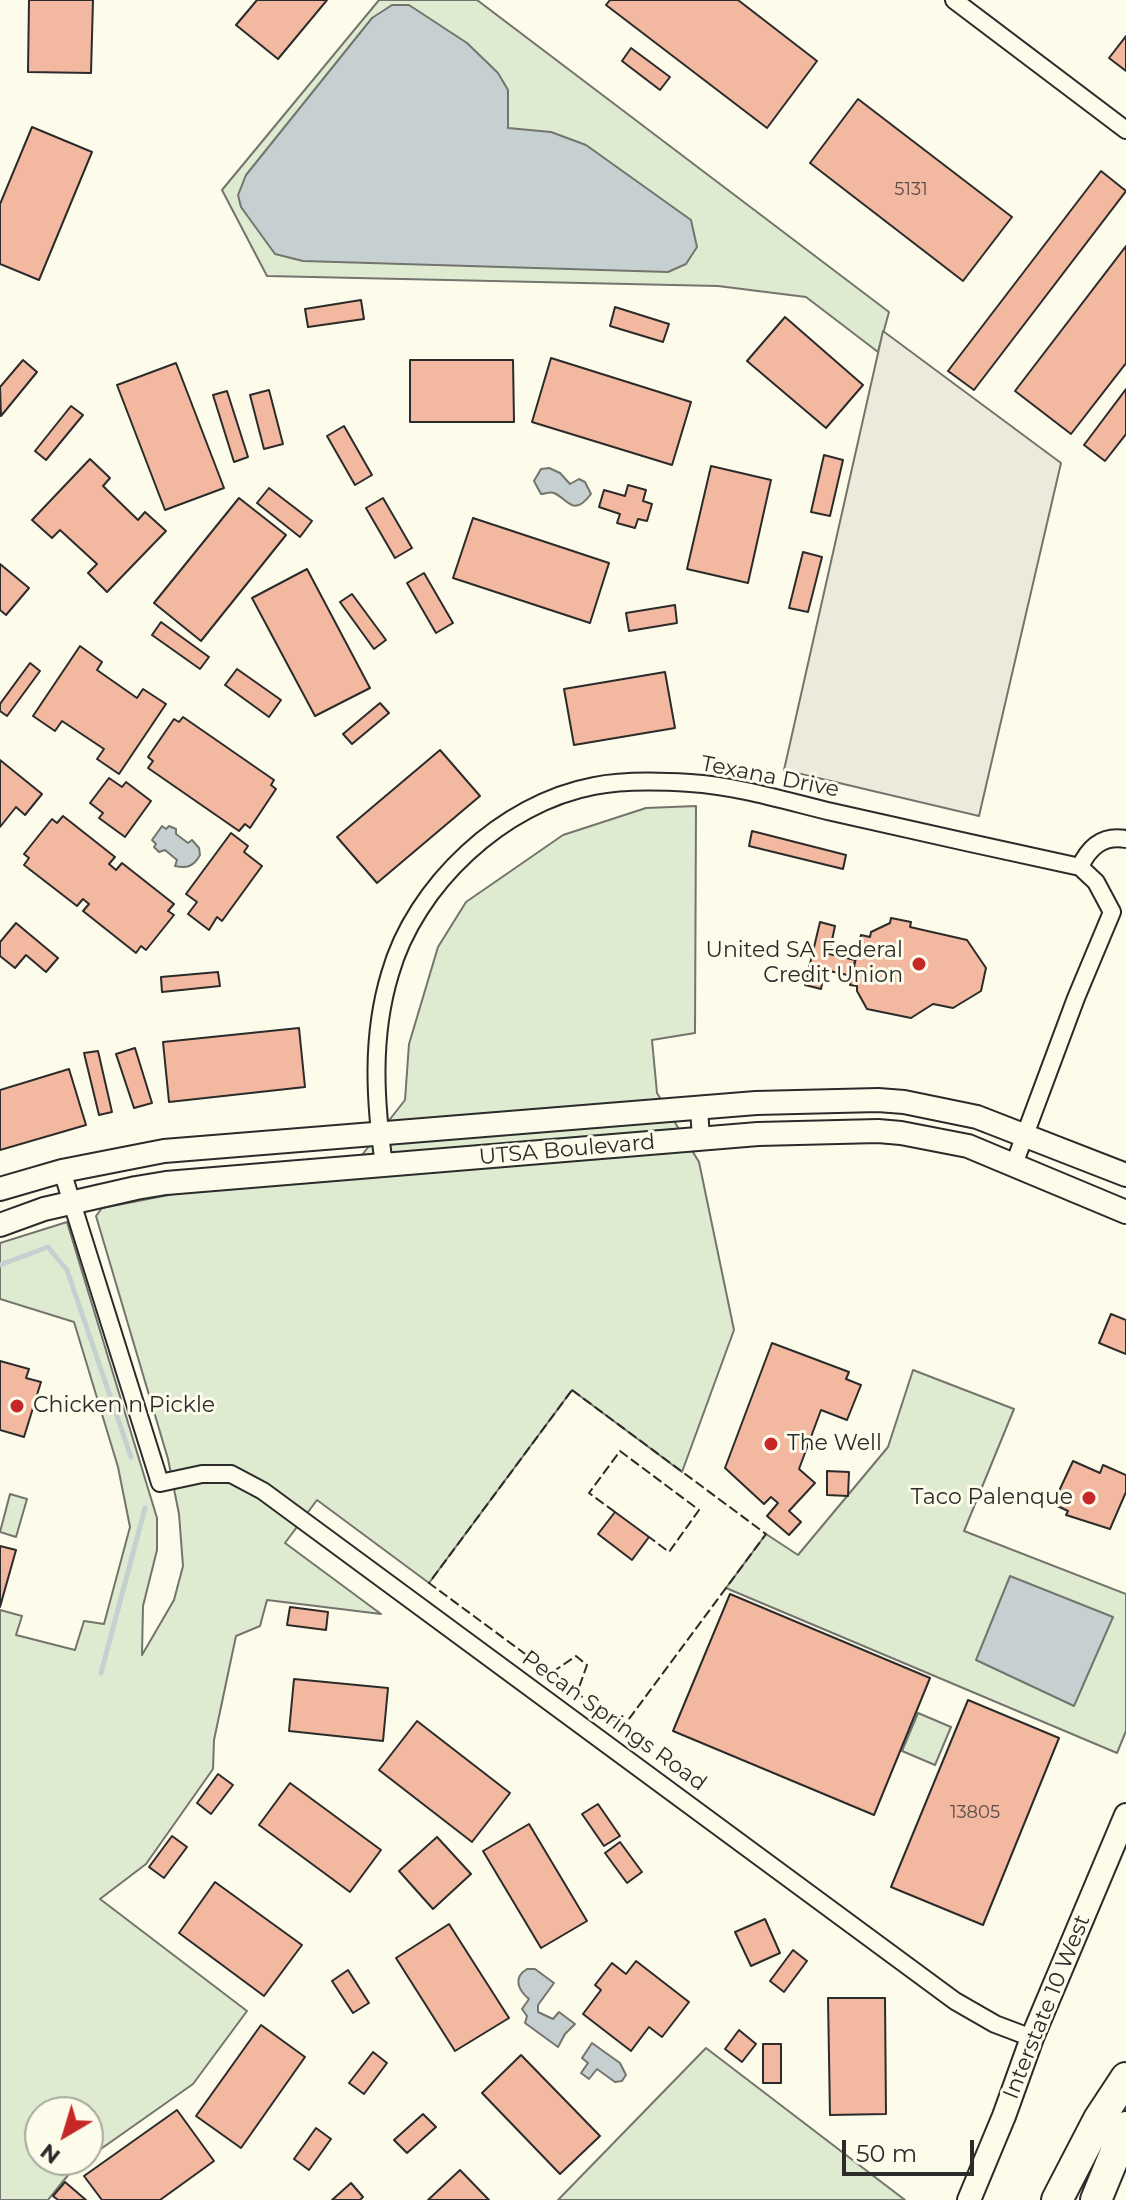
<!DOCTYPE html>
<html>
<head>
<meta charset="utf-8">
<style>
	body { margin:0 }
	#map { position:relative; width:1126px; height:2200px; overflow:hidden; background:#fdfbea; font-family:Montserrat,sans-serif }
	canvas { display:block }
	.north { position:absolute; left:24px; top:2096px; width:80px; height:80px; box-sizing:border-box; background:#fdfbea; border:2px solid #a9a89e; border-radius:50%; rotate:218deg; font-size:22px; font-weight:700; line-height:32px; text-align:center; color:#2b2b2b }
	.north::after { content:''; display:block; margin:auto; width:28px; height:36px; background:#c62828; clip-path:polygon(50% 0,100% 100%,50% 72%,0 100%) }
	.scale { position:absolute; left:842px; top:2140px; width:132px; height:36px; box-sizing:border-box; border:4px solid #2b2b2b; border-top:0; padding-left:10px; font-size:24px; line-height:28px; white-space:nowrap; color:#2b2b2b; -webkit-text-stroke:6px #fdfbea; paint-order:stroke }
</style>
</head>
<body>
<div id="map">
<canvas width="1126" height="2200"></canvas>
<div class="north">N</div>
<div class="scale">50 m</div>
</div>
<script>
const c = document.querySelector('canvas').getContext('2d');
c.lineJoin = 'round';
function fillPath(path, color) {
  c.fillStyle = color;
  c.fill(path, 'evenodd');
}
function trace(path, color, width, dash) {
  c.strokeStyle = color;
  c.lineWidth = width;
  c.lineCap = dash ? 'butt' : 'round';
  c.setLineDash(dash || []);
  c.stroke(path);
}
function write(font, color, halo, rows, align = 'center') {
  c.font = font + ' Montserrat,sans-serif';
  c.lineWidth = 6;
  c.setLineDash([]);
  c.textBaseline = 'middle';
  c.strokeStyle = halo;
  c.fillStyle = color;
  for (const [text, x, y, turn = 0] of rows) {
    c.save();
    c.translate(x, y);
    c.rotate((+turn || 0) * Math.PI / 180);
    c.textAlign = isNaN(turn) ? turn : align;
    if (halo) c.strokeText(text, 0, 0);
    c.fillText(text, 0, 0);
    c.restore();
  }
}
const green = new Path2D(`
	M379 0H477L889 312 878 352 806 297 718 286 267 276 222 190Z
	M696 806 695 1033 652 1040 657 1093 699 1162 734 1330 682 1472 572 1390 429 1583 317 1500 285 1543 381 1614 267 1600 260 1626 236 1636 214 1740 213 1769 146 1864 100 1899 247 2011 193 2084 88 2158V2112H40V2160H85L73 2169 48 2200H0V1610L22 1616 16 1635 75 1650 84 1621 104 1624 130 1527 118 1467 74 1322 0 1299V1243L67 1222 157 1518V1550L143 1606 142 1655 174 1600 183 1566 179 1514 168 1459 96 1216 102 1208 184 1192 344 1178 405 1100 409 1044 438 947 466 902 563 835 646 808Z
	M913 1370 1014 1409 964 1531 1126 1594V1731L1117 1753 726 1588 766 1534 798 1555 888 1447Z
	M10 1494 27 1499 16 1537 0 1532Z
	M918 1713 951 1727 935 1765 902 1751Z
	M706 2048 905 2200H558Z`);
const parking = new Path2D(`
	M883 331 1061 463 979 816 784 770Z`);
const water = new Path2D(`
	M392 5H409L467 43 498 73 508 90V128L551 132 586 145 691 220 697 247 686 264 668 272 303 261 275 254 241 207 238 195 246 175 372 18Z
	M549 468 560 473 570 484 579 479 585 482 591 494C573 518 568 499 554 493 550 491 545 494 541 494L534 481 541 469Z
	M162 826 166 829 169 826 176 829V834L188 843 192 840 199 848 200 855C194 866 187 869 175 866L177 860 165 850 159 852 154 847 156 844 152 840Z
	M1010 1576 1113 1617 1074 1706 976 1660Z
	M527 1969H535L554 1983 538 2005V2012L553 2019 559 2012 575 2024 565 2034 558 2047 525 2023 527 2016 522 2009 529 1999C519 1991 512 1978 527 1969Z
	M592 2043 620 2063 626 2075 622 2081 615 2082 597 2069 589 2079 581 2073 588 2063 582 2058Z`);
const stream = new Path2D(`
	M0 1265 48 1247 67 1270 131 1457
	M101 1673 145 1508`);
const building = new Path2D(`
	M29 0H93L91 73 28 72Z
	M257 0H327L278 59 236 25Z
	M610 0H738L817 61 767 128 606 5Z
	M1126 36V71L1109 58Z
	M631 48 670 77 660 90 622 61Z
	M858 99 1012 217 963 281 810 163Z
	M32 127 92 152 39 280 0 264V204Z
	M1101 171 1126 191 974 390 948 371Z
	M1126 246V363L1071 434 1015 391Z
	M361 300 364 319 308 327 305 309Z
	M615 307 669 324 663 342 610 326Z
	M785 317 863 385 826 428 747 361Z
	M551 358 691 402 672 465 532 422Z
	M23 360 37 372 1 416 0 387Z
	M410 360H513L514 422H410Z
	M176 363 224 488 165 510 117 385Z
	M1126 389V434L1105 461 1084 445Z
	M269 390 283 444 264 449 250 395Z
	M227 391 248 457 234 462 213 395Z
	M71 406 83 415 46 460 35 451Z
	M344 426 372 475 355 485 327 436Z
	M824 455 843 460 830 516 811 512Z
	M90 459 110 478 103 486 138 520 145 512 166 531 107 592 88 573 97 564 60 530 52 538 32 520Z
	M711 466 771 480 748 583 687 569Z
	M628 485 646 490 643 501 652 504 647 521 638 519 635 528 617 523 620 514 599 507 604 490 625 496Z
	M269 488 312 521 300 537 257 503Z
	M239 498 286 535 201 641 154 603Z
	M383 498 412 548 395 558 366 508Z
	M473 518 609 563 590 623 453 578Z
	M803 552 822 557 808 612 789 608Z
	M0 564 29 588 6 615 0 610Z
	M307 569 370 688 315 716 252 598Z
	M424 573 453 623 436 633 407 583Z
	M352 594 386 640 374 649 340 602Z
	M675 605 677 623 629 631 626 613Z
	M161 622 209 657 200 669 152 635Z
	M80 646 102 662 97 670 137 698 143 689 166 704 119 774 97 759 104 749 62 721 55 731 33 716Z
	M30 663 40 671 7 716 0 711V704Z
	M237 669 281 700 269 717 225 685Z
	M665 672 675 728 574 745 564 689Z
	M380 703 389 713 352 744 343 734Z
	M183 717 274 780 271 785 276 789 250 828 245 824 239 831 148 768 153 761 148 757 174 719 179 722Z
	M440 750 480 796 377 883 337 837Z
	M0 760 42 794 25 815 16 807 0 827Z
	M109 778 122 787 126 782 151 801 125 837 99 818 103 813 90 803Z
	M63 816 115 857 109 864 116 870 122 863 174 904 168 911 174 915 146 950 141 946 136 953 83 911 89 904 83 899 77 906 24 865 29 858 24 854 52 819 57 823Z
	M752 831 846 855 843 869 749 846Z
	M231 833 248 846 244 852 262 866 222 921 217 917 209 930 188 914 197 902 186 894Z
	M891 918 911 922 910 927 967 940 986 968 981 991 953 1008 933 1004 911 1018 867 1009 857 991V986L850 985 861 935 870 937 871 932 890 923Z
	M820 922 835 926 829 954 855 960 852 976 825 970 821 989 805 985Z
	M16 923 58 958 46 972 26 955 15 968 0 956V942Z
	M218 972 220 986 162 992 161 977Z
	M299 1028 305 1087 169 1102 163 1042Z
	M135 1048 152 1103 134 1108 116 1054Z
	M98 1051 112 1112 99 1115 84 1053Z
	M69 1069 86 1125 0 1150V1090Z
	M1111 1314 1126 1320V1354L1099 1343Z
	M772 1343 849 1372 846 1379 861 1385 847 1420 821 1410 799 1469 815 1483 789 1511 801 1522 789 1535 767 1516 778 1503 771 1497 764 1504 725 1468Z
	M0 1361 29 1369 26 1378 41 1382 24 1437 0 1430Z
	M1073 1461 1100 1473 1103 1465 1126 1475V1492L1110 1529 1066 1515 1068 1511 1053 1504Z
	M827 1471 849 1472 848 1496 827 1495Z
	M615 1512 649 1537 632 1560 598 1534Z
	M0 1546 16 1550 0 1607Z
	M730 1594 930 1678 874 1815 673 1731Z
	M290 1607 328 1612 326 1630 287 1625Z
	M294 1679 388 1688 383 1741 289 1731Z
	M968 1700 1059 1738 983 1925 891 1887Z
	M417 1721 510 1793 472 1842 379 1770Z
	M218 1774 233 1785 211 1814 197 1803Z
	M290 1783 381 1850 350 1892 259 1825Z
	M598 1804 620 1836 604 1846 582 1814Z
	M529 1824 587 1921 541 1948 483 1851Z
	M172 1836 187 1847 164 1878 149 1867Z
	M437 1837 471 1874 433 1909 399 1871Z
	M620 1842 642 1872 627 1883 605 1853Z
	M215 1882 302 1945 264 1996 179 1933Z
	M765 1919 780 1953 751 1966 735 1932Z
	M449 1924 509 2018 455 2051 396 1958Z
	M793 1950 807 1961 784 1992 770 1981Z
	M636 1961 689 2002 662 2037 649 2027 631 2051 583 2014 601 1990 595 1985 612 1963 626 1974Z
	M348 1970 369 2003 353 2013 332 1981Z
	M828 1998H885L886 2114 830 2115Z
	M261 2025 305 2057 241 2148 196 2116Z
	M739 2030 756 2044 742 2062 725 2049Z
	M763 2044H781V2083H763Z
	M373 2052 387 2063 364 2094 349 2083Z
	M521 2055 600 2136 560 2174 482 2093Z
	M177 2110 214 2161 160 2200H102L84 2176Z
	M423 2114 436 2127 407 2153 394 2140Z
	M316 2128 331 2139 309 2170 294 2159Z
	M460 2170 489 2200H428Z
	M65 2182 86 2200H58L53 2196Z
	M351 2183 363 2197 360 2200H332Z`);
const street = new Path2D(`
	M954 0 1126 130
	M699 1108 701 1139
	M384 1165C375 1101 371 1037 390 974 415 885 503 803 594 786 623 780 660 781 690 783 738 786 786 801 832 812 915 831 997 849 1080 867 1089 847 1103 835 1126 839
	M1013 1167 1076 998 1112 912 1096 882 1080 867
	M62 1171 160 1483 202 1474H231L263 1491 955 2001 995 2024 1032 2038`);
const secondary = new Path2D(`
	M0 1189 62 1171 164 1151 756 1103 878 1100 904 1102 977 1117 1126 1175
	M0 1225 44 1209 136 1188 166 1183 758 1134 878 1131 901 1133 968 1146 1126 1212
	M969 2200 1004 2116 1032 2038 1126 1815`);
const highway = new Path2D(`
	M1057 2200 1099 2119 1126 2078
	M1096 2200 1126 2127`);
const fence = new Path2D(`
	M572 1390 766 1534 623 1727 577 1693 587 1665 576 1656 551 1673 429 1583Z
	M615 1512 589 1493 620 1451 699 1510 669 1552 649 1537`);
const markers = [
	[919,964,8,"#c62828"],
	[17,1406,8,"#c62828"],
	[771,1444,8,"#c62828"],
	[1089,1498,8,"#c62828"]
];
const numberNames = [
	["5131",911,190],
	["13805",975,1813]
];
const streetNames = [
	["Texana Drive",770,777,11],
	["UTSA Boulevard",567,1150,-5],
	["Pecan Springs Road",614,1721,36],
	["Interstate 10 West",1047,2007,-68]
];
const poiNames = [
	["United SA Federal",903,951],
	["Credit Union",903,976],
	["Chicken n Pickle",33,1406,"left"],
	["The Well",787,1444,"left"],
	["Taco Palenque",1073,1498]
];
fillPath(green, '#deebd1');
trace(green, '#74746e', 2);
fillPath(parking, '#eceadb');
trace(parking, '#74746e', 2);
fillPath(water, '#c7d0d0');
trace(water, '#74746e', 2);
trace(stream, '#c7d0d0', 5);
fillPath(building, '#f2b8a0');
trace(building, '#2b2b2b', 2);
trace(street, '#2b2b2b', 20);
trace(secondary, '#2b2b2b', 26);
trace(highway, '#2b2b2b', 34);
trace(street, '#fdfbea', 16);
trace(secondary, '#fdfbea', 22);
trace(highway, '#fdfbea', 30);
trace(fence, '#2b2b2b', 2, [10, 4]);
for (const [x, y, r, color] of markers) {
  const dot = new Path2D();
  dot.arc(x, y, r, 0, 2 * Math.PI);
  c.fillStyle = color;
  c.fill(dot);
  trace(dot, '#fdfbea', 3);
}
write('18px', '#5d4e48', null, numberNames);
write('22px', '#2b2b2b', '#fdfbea', streetNames);
write('22px', '#2b2b2b', '#fdfbea', poiNames, 'right');
</script>
</body>
</html>
